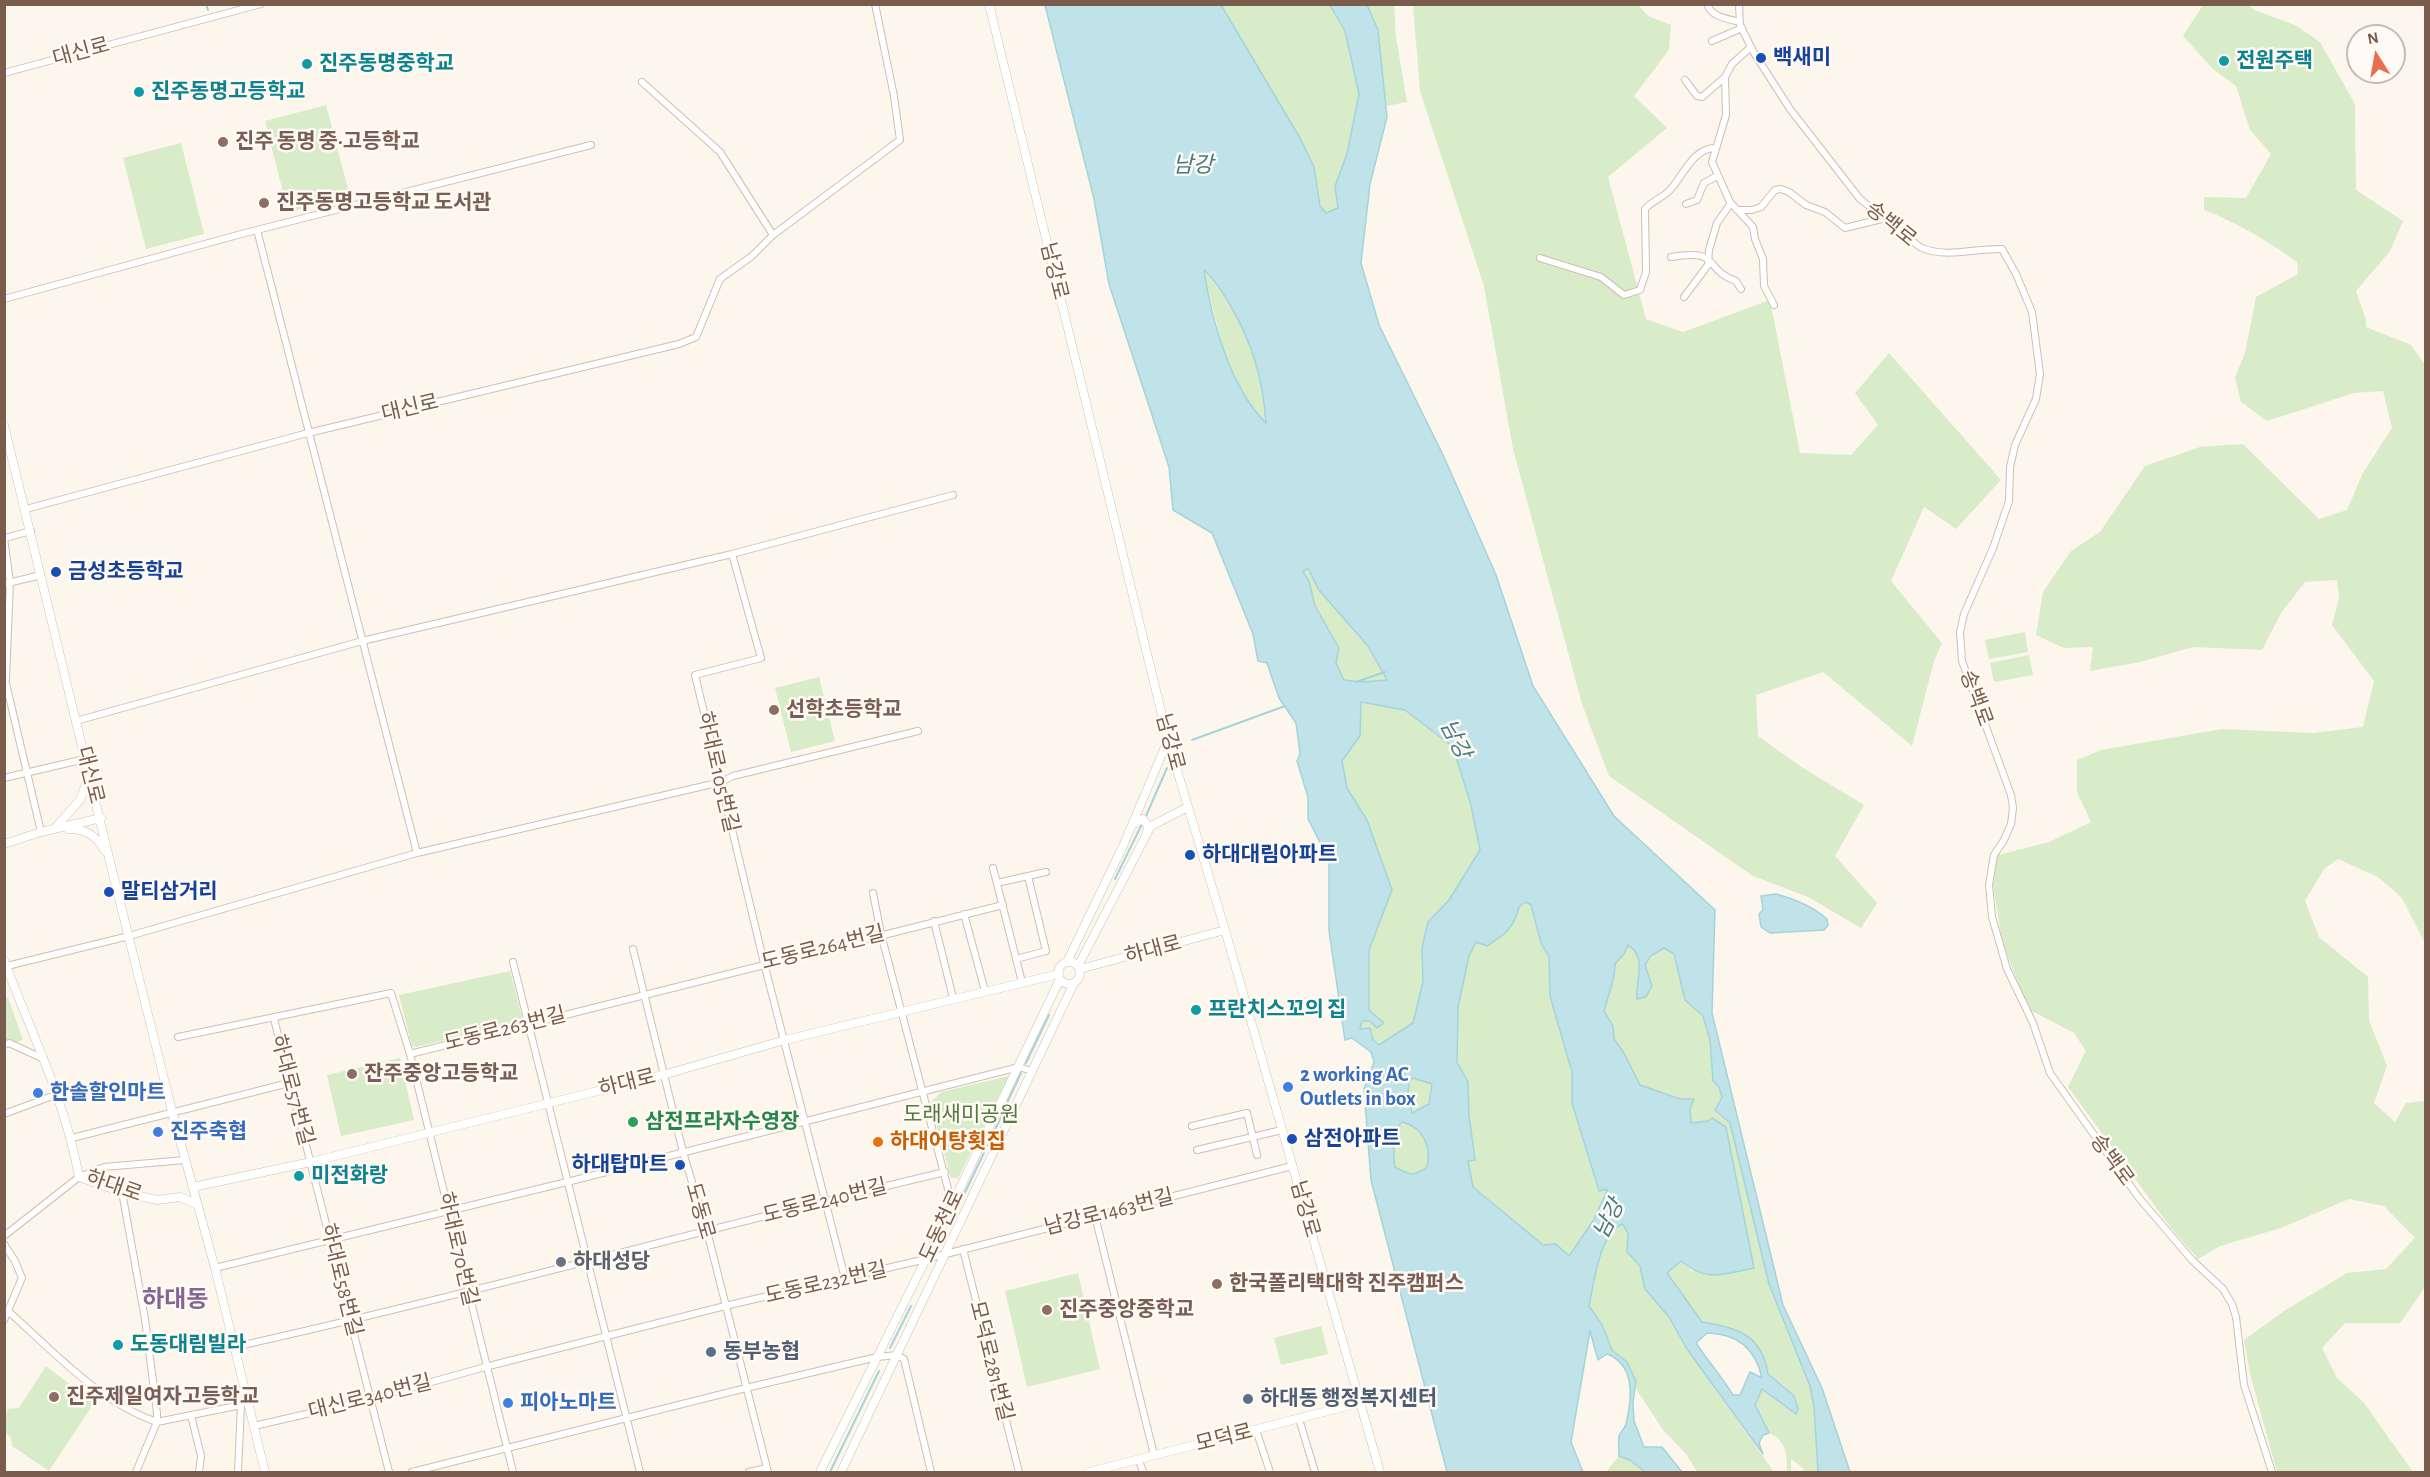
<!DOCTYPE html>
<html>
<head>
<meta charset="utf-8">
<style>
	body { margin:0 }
	#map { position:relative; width:2430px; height:1477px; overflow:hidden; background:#fdf6ec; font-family:"Alegreya Sans",sans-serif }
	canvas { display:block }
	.frame { position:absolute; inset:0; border:6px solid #7a5c4d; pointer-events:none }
	.north { position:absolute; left:2346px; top:24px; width:60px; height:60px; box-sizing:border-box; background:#fffaf3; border:2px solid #cabbb1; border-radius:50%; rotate:349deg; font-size:16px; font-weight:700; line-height:24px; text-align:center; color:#7a5c4d }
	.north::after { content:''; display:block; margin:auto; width:21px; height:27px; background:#e76f51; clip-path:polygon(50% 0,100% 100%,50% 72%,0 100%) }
</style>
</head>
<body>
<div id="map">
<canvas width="2430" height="1477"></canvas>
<div class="frame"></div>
<div class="north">N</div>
</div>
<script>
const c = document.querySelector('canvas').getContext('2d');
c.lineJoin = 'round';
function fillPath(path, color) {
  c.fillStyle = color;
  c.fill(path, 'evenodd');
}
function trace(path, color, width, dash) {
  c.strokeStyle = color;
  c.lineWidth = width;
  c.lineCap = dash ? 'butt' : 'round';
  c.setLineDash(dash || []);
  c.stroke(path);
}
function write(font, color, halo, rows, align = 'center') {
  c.font = font + ' "Alegreya Sans","Noto Sans KR",sans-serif';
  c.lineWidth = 5;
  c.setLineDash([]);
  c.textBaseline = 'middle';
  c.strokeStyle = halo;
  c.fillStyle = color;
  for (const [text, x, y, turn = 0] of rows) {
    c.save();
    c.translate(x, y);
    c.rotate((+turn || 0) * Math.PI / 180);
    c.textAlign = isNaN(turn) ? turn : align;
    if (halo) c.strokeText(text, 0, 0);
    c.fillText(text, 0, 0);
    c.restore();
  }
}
const green = new Path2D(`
	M1221 5H1330L1345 31 1359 94 1347 154 1335 186 1339 208 1326 213 1320 206 1314 167Z
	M1367 5H1394L1396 37 1407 102 1386 106 1378 30Z
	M1413 5H1638L1648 16 1671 25 1669 50 1634 96 1667 128 1608 177 1646 319 1683 332 1770 300 1800 453 1851 455 1878 425 1855 393 1889 353 2001 480 1956 529 1924 507 1891 581 1942 643 1934 661 1912 746 1823 672 1756 695 1758 736 1803 768 1864 805 1835 856 1877 903 1861 928 1808 897 1753 876 1609 776 1582 704 1513 449 1484 286 1420 91Z
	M2203 5H2249L2254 10 2295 25 2320 42 2355 104 2356 190 2403 221 2390 251 2356 291 2366 320V327L2411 345 2425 365V943L2402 898 2378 877 2338 859 2324 869 2305 901 2319 937 2368 977 2369 1020 2387 1066 2374 1103 2395 1122 2406 1103 2425 1101V1287L2400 1323H2345L2322 1348 2337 1378 2364 1403 2413 1472H2277L2250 1374 2244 1340 2284 1311 2347 1273 2386 1269 2415 1238 2384 1206 2349 1199 2281 1228 2220 1246 2198 1259 2171 1228 2068 1087 2086 1051 2074 1033 2028 1009 2002 941 1992 879 1995 856 2049 842 2091 822 2077 792V760L2101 750 2222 729 2313 733 2363 727 2374 681 2332 625 2339 598 2337 580 2305 582 2281 613 2262 650 2193 647 2140 662 2090 671 2093 647 2064 648 2036 635 2043 592 2071 551 2100 532 2145 466 2200 447 2243 444 2319 519 2347 510 2363 473 2392 428 2383 391 2354 393 2267 421 2241 402 2235 377 2245 353 2256 297 2298 274 2297 262C2268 241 2238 223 2204 210V197L2246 198 2271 154 2250 130 2236 86 2213 69 2183 36Z
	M326 105 350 196 288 212 265 121Z
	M181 143 204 234 146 249 123 158Z
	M1203 269C1228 293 1253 338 1259 372 1262 389 1264 406 1266 424L1246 401 1223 349Z
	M1308 568 1318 589 1368 646 1387 680 1361 682 1344 680 1336 663 1339 648 1315 606 1309 581 1303 572Z
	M2025 632 2028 652 1989 659 1985 640Z
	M2029 655 2033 675 1994 682 1990 663Z
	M819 677 835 741 791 752 775 688Z
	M1361 701 1405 710 1453 747 1471 805 1480 850 1449 901 1428 922 1422 948 1423 982 1413 1023 1379 1045 1373 1040 1370 1028 1360 1030 1361 1021H1370L1369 950 1392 890 1367 820 1347 788 1342 761 1360 736Z
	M1526 902 1531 905 1541 943 1549 957 1550 996 1572 1072V1103L1598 1191 1609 1189 1593 1221 1569 1256 1543 1246 1473 1186 1468 1160H1474L1469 1115 1468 1082 1457 1062 1458 1007 1469 956 1476 941 1517 918 1519 907Z
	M1628 945C1645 955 1639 973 1636 989 1643 970 1645 960 1664 948L1673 954 1685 1000 1703 1015 1710 1040 1713 1081 1719 1087 1723 1097 1715 1110 1730 1123 1769 1284 1810 1386 1814 1406 1818 1472H1803V1468L1791 1459V1472H1787C1787 1456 1787 1440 1769 1433L1755 1405 1762 1388 1795 1413 1779 1384 1768 1374 1766 1362 1731 1327 1702 1322 1666 1273 1681 1261 1693 1272 1709 1121 1691 1123 1690 1109 1680 1099 1640 1085 1624 1053 1614 1039 1613 1026 1604 1011 1614 977 1615 964 1624 954Z
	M510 971 523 1021 416 1047 412 1046 399 995Z
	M8 997 23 1040 5 1047 4 998Z
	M400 1058 414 1120 341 1136 327 1075Z
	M1009 1076 958 1178H951L930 1103 941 1092Z
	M1413 1078 1432 1084 1430 1104 1412 1113 1408 1096 1409 1082Z
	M1402 1122C1423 1127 1432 1147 1427 1167 1414 1177 1410 1175 1395 1167 1393 1155 1392 1131 1402 1122Z
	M1623 1224 1628 1234 1627 1252 1640 1266 1645 1289 1669 1317 1687 1349 1774 1472H1697L1687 1455 1663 1430 1635 1387 1636 1381 1627 1362 1612 1350 1602 1325 1589 1306C1594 1283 1599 1233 1623 1224Z
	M1078 1273 1100 1369 1027 1387 1005 1291Z
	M1321 1326 1328 1354 1281 1365 1274 1338Z
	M46 1366 94 1403 49 1471 12 1446 11 1438 4 1431 7 1409 19 1408Z
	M1619 1456 1630 1460 1645 1472H1606Z`);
const water = new Path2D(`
	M1045 5H1221L1300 138 1314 167 1320 206 1326 213 1338 208 1335 186 1347 154 1359 94 1345 31 1330 5H1367L1378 30 1387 117 1370 184 1361 263 1379 325 1444 457 1496 575 1533 686 1614 816 1715 910 1712 1013 1783 1305 1822 1388 1850 1472H1818L1814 1406 1810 1386 1769 1284 1730 1123 1715 1110 1722 1097 1719 1087 1713 1081 1710 1040 1703 1016 1685 1000 1674 954 1664 948 1651 956 1645 965 1652 986 1646 997 1637 999C1635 980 1648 957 1628 945L1624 954 1615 964 1614 977 1604 1011 1613 1026 1614 1039 1624 1053 1640 1085 1680 1099H1694L1690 1109 1691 1123 1708 1121 1712 1118 1726 1127 1754 1268C1723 1274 1707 1283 1681 1261L1667 1273 1702 1322C1737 1328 1762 1334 1768 1374L1794 1396 1798 1409 1796 1414 1762 1389 1755 1405 1769 1433 1763 1435 1759 1443 1763 1454 1687 1349 1669 1317 1645 1289 1640 1266 1627 1252 1628 1234 1623 1224C1599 1233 1594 1283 1589 1306L1602 1325 1612 1350 1627 1362 1636 1381 1633 1402 1634 1421 1644 1447H1662L1682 1472H1645L1630 1460 1619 1456C1619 1449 1618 1442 1619 1436 1620 1432 1625 1429 1626 1424 1632 1399 1636 1365 1607 1354L1598 1360 1590 1331 1571 1442 1583 1472H1447L1371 1180 1364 1089 1374 1062 1371 1052 1352 1038 1345 1040 1329 931V860L1308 819V797L1297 761 1300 754 1296 723 1279 698 1267 663 1258 661 1253 634 1212 533 1173 510 1169 467 1109 284 1094 199ZM1204 270C1215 279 1221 291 1229 303 1252 342 1263 378 1266 423 1230 388 1211 318 1204 270ZM1308 568 1318 589 1368 646 1387 680 1361 682 1344 680 1336 663 1339 648 1315 606 1309 581 1303 572ZM1361 702 1405 710 1453 747 1471 805 1480 850 1449 900 1428 922 1422 948 1423 982 1413 1023 1379 1045 1373 1040 1370 1028 1360 1029 1362 1021H1370L1377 1028 1384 1023 1369 1010V950L1392 890 1367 820 1347 788 1342 761 1360 736ZM1526 902 1531 905 1541 943 1549 957 1550 996 1572 1072V1103L1599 1191 1608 1189 1593 1221 1569 1256 1556 1244 1543 1245 1473 1187 1468 1161 1475 1160 1469 1115 1468 1082 1457 1062 1458 1007 1469 956 1476 942 1487 946C1503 936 1515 927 1519 907ZM1413 1078 1432 1084 1429 1104 1412 1113 1408 1096 1409 1082ZM1402 1122C1423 1127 1432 1147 1427 1167 1414 1177 1409 1175 1395 1167 1393 1155 1392 1131 1402 1122ZM1707 1333C1738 1334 1755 1348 1762 1378L1750 1372 1740 1395H1733C1722 1377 1708 1361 1696 1343Z
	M1776 894C1795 899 1812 906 1827 919L1828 925 1824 930 1770 933 1761 927 1759 914 1763 910 1761 896Z`);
const stream = new Path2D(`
	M206 4 208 10
	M1356 682 1385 672
	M1192 740 1285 706
	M1146 816 1167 768
	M1115 879 1142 824
	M1026 1063 1049 1015
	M1007 1103 1021 1073
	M958 1207 1004 1111
	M890 1348 911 1306
	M830 1472 879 1371`);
const minor = new Path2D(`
	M1707 4C1711 17 1728 19 1740 22
	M1739 4 1740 25 1754 53 1790 109 1860 199 1920 247C1944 259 1976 248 2002 249L2016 274 2032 312 2040 374 2036 399 2015 445 2010 467 2009 501 1993 548 1964 614 1960 632 1962 661 2011 795 2013 808 2011 824 2004 840 1994 855 1989 885 1992 917 2007 969 2033 1023 2050 1073 2139 1198 2192 1260 2223 1289 2232 1304 2236 1317 2244 1385 2272 1472
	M1712 41 1742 28
	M1751 47 1732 64 1725 77 1726 115 1712 162 1730 202 1753 227 1755 239 1763 259 1764 286 1774 305
	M4 73 261 4
	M1685 80 1697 96 1702 97 1725 77
	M642 82 720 152 773 235
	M1686 204 1697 200 1704 183 1717 176
	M1737 210H1752L1761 207 1775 190 1781 189 1789 192 1806 205 1825 212 1845 228 1886 218
	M257 230 417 853
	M1671 257C1722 248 1703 270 1736 281L1741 289
	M1540 258 1601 277 1624 295 1640 290 1646 272 1645 209C1651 202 1661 198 1668 192 1682 179 1692 148 1715 148
	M1684 297 1708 265 1709 250 1717 223 1731 203
	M4 299 245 233 591 145
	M26 509 308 433 679 344 696 337 720 279 752 256 773 235 900 140 894 96 875 4
	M4 538 10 582 6 679
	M5 538 31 531
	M732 554 761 658 695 675 764 963 845 1278
	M4 584 41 575
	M4 675 41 832
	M76 721 362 641 732 554 953 495
	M4 778 85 759
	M993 868 1022 982
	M997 883 1046 872
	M873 893 881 934 952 1204
	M964 914 985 991
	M934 921 953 998
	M633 949 683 1152 709 1239 768 1472
	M1016 959 1046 951 1028 876
	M513 962 640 1472
	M7 966 129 936 417 853 721 782 733 776 918 731
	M274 1019 389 1472
	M178 1037 391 993 410 1054
	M4 1045 9 1043 44 1059
	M4 1114 58 1094
	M1192 1126 1247 1113 1257 1155
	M72 1138 289 1083
	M1197 1150 1282 1130
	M122 1192 145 1319 157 1413V1422L136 1472
	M1095 1216 1154 1455
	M4 1236 79 1177 104 1167 185 1160
	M4 1244 15 1261 22 1278 4 1320
	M963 1249 1019 1472
	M215 1268 567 1182 1019 1067 1032 1071
	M8 1311C54 1352 99 1402 157 1422
	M234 1347C472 1294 707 1228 945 1172
	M191 1415 201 1456 199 1472
	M1299 1419 1315 1472
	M157 1422 241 1405 248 1400
	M254 1426 371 1399 485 1367 725 1306 926 1259 1292 1166
	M1256 1430 1270 1472
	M1139 1460 1143 1472
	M238 1472 241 1405
	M412 1472 746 1388 877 1357 897 1355 904 1359 931 1472
	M513 1472 410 1054 1003 905
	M749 1472 767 1468`);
const tertiary = new Path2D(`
	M989 4 1168 740 1225 930 1380 1472
	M4 425 111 866 172 1111 215 1268 265 1472
	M1132 825 1143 819 1148 826 1147 832
	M55 828 80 800 89 776
	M68 829C83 828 98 836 104 850
	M4 844 41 832 101 818
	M4 960C31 1033 65 1099 79 1177L122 1192 157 1200 180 1197 196 1204
	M1067 962 1123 846 1168 740
	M1058 973a11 11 0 1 1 22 0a11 11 0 1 1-22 0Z
	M1078 966 1151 826 1188 807
	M1080 969 1225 930
	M193 1187 311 1162 666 1074 785 1040 1059 974
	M820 1472 926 1259 1060 979
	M841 1472 1074 983
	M1089 1472 1359 1403`);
const markers = [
	[1761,58,6,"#1a4fb4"],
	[2224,61,6,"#0f9aa8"],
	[307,64,6,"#0f9aa8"],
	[139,92,6,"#0f9aa8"],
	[223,142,6,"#8d6e63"],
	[264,203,6,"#8d6e63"],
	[56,572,6,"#1a4fb4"],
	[774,710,6,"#8d6e63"],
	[1190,855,6,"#1a4fb4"],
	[109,892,6,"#1a4fb4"],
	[1196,1010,6,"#0f9aa8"],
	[352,1074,6,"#8d6e63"],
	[1288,1087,6,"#3f7fe0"],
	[38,1093,6,"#3f7fe0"],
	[633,1122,6,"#2e9e5b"],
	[158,1132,6,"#3f7fe0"],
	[1292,1139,6,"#1a4fb4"],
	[878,1142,6,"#e8710a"],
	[680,1165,6,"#1a4fb4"],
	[299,1176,6,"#0f9aa8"],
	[561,1262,6,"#6b7280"],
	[1217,1284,6,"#8d6e63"],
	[1047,1310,6,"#8d6e63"],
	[118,1345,6,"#0f9aa8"],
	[711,1352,6,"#5c6f8a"],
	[54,1397,6,"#8d6e63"],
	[1248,1399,6,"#5c6f8a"],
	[508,1403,6,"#3f7fe0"]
];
const streetNames = [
	["대신로",81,52,-15],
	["송백로",1891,224,39],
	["남강로",1054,271,76],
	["대신로",410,408,-13],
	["송백로",1976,698,70],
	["남강로",1170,742,75],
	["하대로105번길",718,772,77],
	["대신로",90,775,76],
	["도동로264번길",823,948,-14],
	["하대로",1153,950,-15],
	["도동로263번길",505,1029,-14],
	["하대로",627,1083,-14],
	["하대로57번길",292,1090,75],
	["송백로",2112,1160,54],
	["하대로",114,1186,19],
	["도동로240번길",825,1201,-14],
	["남강로",1305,1209,74],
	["도동로",700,1211,74],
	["남강로1463번길",1109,1212,-14],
	["도동천로",942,1226,-65],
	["하대로70번길",458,1249,77],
	["하대로58번길",341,1280,76],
	["도동로232번길",826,1283,-13],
	["모덕로281번길",991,1361,76],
	["대신로340번길",370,1397,-14],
	["모덕로",1224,1438,-14]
];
const transitNames = [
	["백새미",1773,58],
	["금성초등학교",68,572],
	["하대대림아파트",1202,855],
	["말티삼거리",121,892],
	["삼전아파트",1304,1139],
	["하대탑마트",668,1165,"right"]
];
const cultureNames = [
	["전원주택",2236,61],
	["진주동명중학교",319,64],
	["진주동명고등학교",151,92],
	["프란치스꼬의 집",1208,1010],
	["미전화랑",311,1176],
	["도동대림빌라",130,1345]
];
const educationNames = [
	["진주 동명 중·고등학교",235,142],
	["진주동명고등학교 도서관",276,203],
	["선학초등학교",786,710],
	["잔주중앙고등학교",364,1074],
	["한국폴리택대학 진주캠퍼스",1229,1284],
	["진주중앙중학교",1059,1310],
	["진주제일여자고등학교",66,1397]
];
const shopNames = [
	["2 working AC",1300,1075],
	["Outlets in box",1300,1099],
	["한솔할인마트",50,1093],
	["진주축협",170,1132],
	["피아노마트",520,1403]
];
const parkNames = [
	["도래새미공원",961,1115]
];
const leisureNames = [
	["삼전프라자수영장",645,1122]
];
const foodNames = [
	["하대어탕횟집",890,1142]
];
const worshipNames = [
	["하대성당",573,1262]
];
const serviceNames = [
	["동부농협",723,1352],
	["하대동 행정복지센터",1260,1399]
];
const waterNames = [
	["남강",1193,165],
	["남강",1455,739,63],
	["남강",1609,1219,-63]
];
const quarterNames = [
	["하대동",175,1300]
];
fillPath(green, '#d8ecc9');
fillPath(water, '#bfe3e8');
trace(water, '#a5d3da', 1.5);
trace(stream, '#a5d3da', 2);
trace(minor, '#d1beb0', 8);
trace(tertiary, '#d1beb0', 9);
trace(minor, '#fff', 6);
trace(tertiary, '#fff', 8);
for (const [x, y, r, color] of markers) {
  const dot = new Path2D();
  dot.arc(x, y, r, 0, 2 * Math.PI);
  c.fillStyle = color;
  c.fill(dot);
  trace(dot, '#fffaf3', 2);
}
write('21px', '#7a5c4d', '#fffaf3', streetNames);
write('bold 21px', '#164399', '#fffaf3', transitNames, 'left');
write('bold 21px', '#0d838f', '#fffaf3', cultureNames, 'left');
write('bold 21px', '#785e54', '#fffaf3', educationNames, 'left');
write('bold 21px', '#366cbe', '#fffaf3', shopNames, 'left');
write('21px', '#537a41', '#fffaf3', parkNames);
write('bold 21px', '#27864d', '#fffaf3', leisureNames, 'left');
write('bold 21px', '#c56008', '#fffaf3', foodNames, 'left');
write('bold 21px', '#5b616d', '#fffaf3', worshipNames, 'left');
write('bold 21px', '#4e5e75', '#fffaf3', serviceNames, 'left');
write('italic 22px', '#437c86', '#fffaf3', waterNames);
write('bold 24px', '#846695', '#fffaf3', quarterNames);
</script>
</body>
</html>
